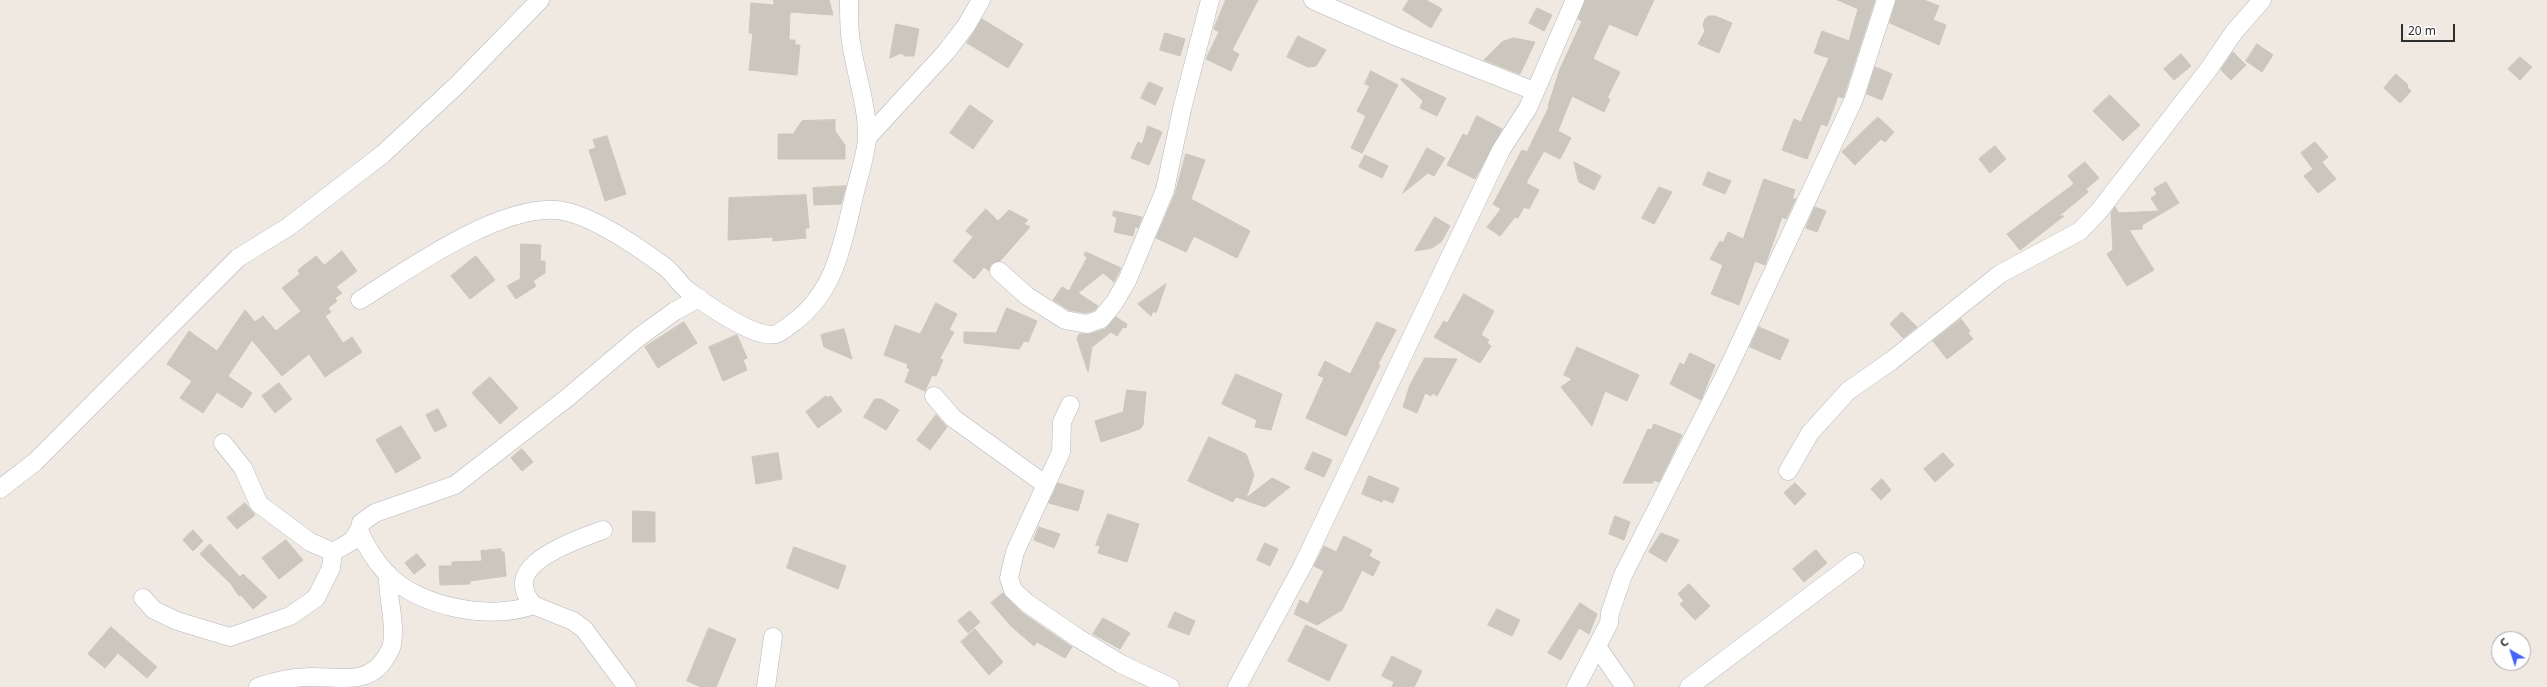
<!DOCTYPE html>
<html>
<head>
<meta charset="utf-8">
<style>
	body { margin:0 }
	#map { position:relative; width:2547px; height:687px; overflow:hidden; background:#efe9e1; font-family:"Noto Sans",sans-serif }
	canvas { display:block }
	.north { position:absolute; left:2491px; top:631px; width:40px; height:40px; box-sizing:border-box; background:#fff; border:1px solid #ababab; border-radius:50%; rotate:321deg; font-size:11px; font-weight:700; line-height:16px; text-align:center; color:#2e2e2e }
	.north::after { content:''; display:block; margin:auto; width:14px; height:18px; background:#4264fb; clip-path:polygon(50% 0,100% 100%,50% 72%,0 100%) }
	.scale { position:absolute; left:2401px; top:24px; width:54px; height:18px; box-sizing:border-box; border:2px solid #2e2e2e; border-top:0; padding-left:5px; font-size:12px; line-height:14px; white-space:nowrap; color:#2e2e2e; -webkit-text-stroke:3px #fff; paint-order:stroke }
</style>
</head>
<body>
<div id="map">
<canvas width="2547" height="687"></canvas>
<div class="north">С</div>
<div class="scale">20 m</div>
</div>
<script>
const c = document.querySelector('canvas').getContext('2d');
c.lineJoin = 'round';
function fillPath(path, color) {
  c.fillStyle = color;
  c.fill(path, 'evenodd');
}
function trace(path, color, width, dash) {
  c.strokeStyle = color;
  c.lineWidth = width;
  c.lineCap = dash ? 'butt' : 'round';
  c.setLineDash(dash || []);
  c.stroke(path);
}
const building = new Path2D(`
	M774 0H829L833 15 790 12 789 40H795V45H800L797 75 749 70 753 33H749L751 3 774 5Z
	M1226 0H1258L1232 50 1239 54 1231 71 1206 59 1219 32 1214 29Z
	M1409 0H1426L1442 9 1431 28 1403 10Z
	M1585 0H1654L1637 36 1609 24 1593 59 1620 72 1607 98 1610 99 1604 112 1572 96 1558 131 1571 138 1560 159 1544 151 1526 183 1539 190 1529 209 1524 207 1518 218 1515 217 1500 236 1487 227 1501 209 1493 204 1522 150 1527 152 1549 107 1548 106 1560 69 1582 21 1578 19Z
	M1838 0H1875L1844 95 1843 98 1838 96 1827 126 1821 124 1807 159 1782 150 1794 119 1801 122 1829 58 1814 53 1822 31 1849 41 1858 9Z
	M1896 0H1924L1939 6 1933 20 1946 25 1939 45 1890 23Z
	M1537 8 1552 15 1544 31 1529 23Z
	M1709 16H1715L1732 23 1719 53 1698 44 1705 31 1703 25 1705 19Z
	M982 19 1023 44 1008 68 967 43Z
	M896 24 919 29 914 56H905L901 53 890 58Z
	M1165 33 1185 39 1180 56 1160 50Z
	M1298 36 1326 50 1316 66 1308 67 1287 57Z
	M1513 38 1535 42 1520 74 1484 60 1502 42Z
	M2257 44 2273 55 2262 72 2246 61Z
	M2233 52 2246 65 2231 80 2221 70Z
	M2181 54 2191 66 2174 80 2164 69Z
	M2520 57 2532 67 2520 80 2508 69Z
	M1875 67 1892 74 1882 100 1867 94Z
	M1371 71 1398 85 1362 153 1351 148 1366 116 1357 111 1370 86 1365 84Z
	M2396 74 2408 85 2407 87 2411 91 2400 103 2384 88Z
	M1402 78 1446 98 1437 116 1420 108 1423 101 1401 80Z
	M1149 82 1163 88 1155 105 1141 98Z
	M2110 95 2140 125 2123 141 2093 111Z
	M970 105 993 121 973 149 950 133Z
	M1477 116 1502 129 1475 179 1447 165 1463 134 1467 136Z
	M1878 117 1894 132 1885 142 1881 139 1855 165 1842 152Z
	M835 120V131L845 145V159H778V134H793L802 121Z
	M1148 126 1162 132 1149 165 1131 158 1138 142 1142 144Z
	M607 136 626 194 605 201 589 150 596 148 593 140Z
	M2315 142 2328 157 2322 162 2336 179 2318 193 2304 176 2313 169 2301 153Z
	M1995 146 2006 159 1990 173 1979 159Z
	M1427 148 1445 158 1434 176 1428 173 1403 193Z
	M1186 154 1205 160 1191 199 1250 231 1237 258 1194 236 1186 252 1156 238 1175 194Z
	M1365 155 1388 166 1382 178 1359 167Z
	M1574 162 1601 176 1594 190 1579 182Z
	M2085 162 2099 178 2086 189 2088 192 2059 216H2064L2020 250 2007 234 2074 184 2068 176Z
	M1708 172 1731 181 1725 194 1703 185Z
	M1764 179 1795 190 1792 200 1796 198 1786 219 1782 217 1765 265 1755 261 1739 305 1711 294 1723 265 1710 259 1720 241 1723 243 1728 232 1743 239Z
	M2166 182 2179 203 2142 225V229L2129 230 2154 270 2127 286 2107 254 2113 250 2111 213 2115 207 2119 213 2159 211 2151 198 2157 194 2154 189Z
	M846 186 841 204 814 205 813 188Z
	M1659 187 1672 192 1654 224 1642 218Z
	M806 195 809 228H805L806 238 773 241V237L728 240 729 198Z
	M1815 207 1826 211 1817 232 1806 228Z
	M986 209 998 221 1009 210 1028 220 1024 224 1030 227 1000 261 991 264 989 271 984 267 974 279 953 261 973 237 966 231Z
	M1114 211 1142 217 1138 228 1135 227 1133 236 1114 232 1117 218 1113 216Z
	M1435 217 1450 226 1441 242 1432 248 1415 251Z
	M521 244 541 245 540 261H545V273L533 281 536 286 516 299 507 286 520 279Z
	M342 251 357 271 336 287 342 293 335 298 337 301 328 308 331 312 325 316 343 343 352 337 362 352 325 377 309 354 282 376 252 340 228 376 252 393 242 408 217 392 203 413 180 398 192 381 167 364 189 331 217 351 245 310 255 322 263 316 276 331 301 311 282 288 300 274 298 270 316 256 324 265Z
	M1086 252 1121 268 1114 282 1103 273 1078 293 1098 306 1095 310 1086 313 1069 310 1053 300 1062 287 1069 291 1087 258 1084 255Z
	M476 256 495 280 470 299 451 276Z
	M1166 284 1156 313 1153 311 1151 316 1138 304Z
	M1464 294 1494 311 1481 335 1489 340 1487 343 1491 346 1480 363 1434 337 1444 321 1447 323Z
	M936 303 957 314 949 330 954 332 940 358 943 360 936 376 932 375 925 391 905 382 910 369 907 368 908 364 884 355 895 325 920 334Z
	M1007 308 1037 321 1028 342 1024 341 1019 349 964 343V332L996 333Z
	M1902 312 1917 327 1903 338 1890 324Z
	M1116 317 1127 324 1126 328 1123 327 1117 336 1111 332 1092 347 1088 372 1077 339 1079 334H1090L1105 329Z
	M1961 319 1970 331 1968 333 1973 339 1947 359 1933 341Z
	M684 322 697 343 658 368 645 347Z
	M1377 322 1396 330 1378 364 1380 365 1346 436 1306 418 1324 378 1318 375 1325 361 1350 374Z
	M1759 327 1789 340 1780 360 1750 347Z
	M844 329 852 359 824 347 821 335Z
	M737 335 747 358 743 360 747 370 723 381 709 347Z
	M1577 347 1639 375 1627 401 1605 391 1592 426 1561 387 1572 379 1564 375Z
	M1690 353 1715 365 1701 400 1670 384 1680 363 1684 365Z
	M1425 358 1457 359 1437 396 1433 393 1431 396 1425 393 1417 413 1403 407 1410 385Z
	M1236 374 1282 394 1271 430 1255 427 1257 420 1222 404Z
	M490 377 518 408 500 424 472 393Z
	M279 383 292 399 275 413 262 396Z
	M1127 390 1146 392 1143 425 1140 429 1101 442 1095 421 1123 412Z
	M826 396 827 398 831 396 842 411 818 428 806 412Z
	M875 399H881L899 410 886 430 864 417Z
	M438 409 447 426 435 432 426 415Z
	M936 415 947 427 930 450 917 440Z
	M1654 424 1682 435 1659 482 1654 480 1653 483H1623L1648 429 1651 430Z
	M401 426 421 458 396 473 376 440Z
	M1209 437 1246 454 1254 475 1246 498 1272 478 1290 487 1265 507 1236 497 1233 502 1188 481Z
	M522 449 533 462 522 471 511 458Z
	M1313 452 1332 460 1324 477 1305 469Z
	M778 453 782 479 756 484 752 457Z
	M1943 453 1954 465 1935 482 1924 469Z
	M1369 476 1399 488 1393 503 1383 499 1382 502 1362 494Z
	M1882 479 1891 490 1881 500 1871 489Z
	M1058 483 1084 491 1078 511 1049 503Z
	M1795 483 1806 494 1795 505 1784 493Z
	M245 503 255 515 237 529 227 518Z
	M633 511 655 512V542H633Z
	M1108 514 1139 524 1127 562 1098 553 1100 546 1096 545Z
	M1615 516 1630 522 1624 540 1609 534Z
	M1039 527 1060 534 1054 548 1034 540Z
	M193 530 203 541 193 551 183 540Z
	M1661 533 1679 540 1666 562 1649 552Z
	M1344 536 1372 550 1369 556 1380 562 1373 576 1362 570 1342 610 1317 625 1294 614 1300 600 1308 604 1324 571 1314 566 1324 546 1336 552Z
	M286 540 303 560 279 579 262 558Z
	M1265 543 1278 549 1270 566 1257 560Z
	M210 544 240 577 243 574 267 597 253 609 241 595 239 596 231 584 200 554Z
	M794 547 846 566 838 589 787 568Z
	M501 549V552H504L506 576 470 581V584L440 585 439 566H452V562L482 561 481 551Z
	M1816 550 1827 563 1804 582 1793 569Z
	M417 554 426 565 414 574 405 563Z
	M1689 584 1710 606 1695 620 1680 604 1684 601 1678 594Z
	M1003 593 1021 612 1072 647 1065 658 1037 642 1034 646 1011 626 991 603Z
	M1580 603 1597 614 1589 634 1579 628 1561 660 1548 653Z
	M1497 609 1520 620 1512 636 1488 625Z
	M970 611 980 622 968 633 958 621Z
	M1175 612 1195 621 1189 635 1168 627Z
	M1103 618 1130 633 1120 649 1093 634Z
	M1306 625 1347 645 1329 681 1288 661Z
	M111 627 157 667 147 678 118 653 105 668 88 654Z
	M709 628 736 639 716 687H701L687 681Z
	M975 629 1003 662 989 675 961 642Z
	M1392 656 1422 671 1414 687H1392L1394 682 1382 676Z`);
const minor = new Path2D(`
	M1313 0 1397 37 1534 91
	M867 138 946 52 966 26 981 0
	M999 271 1027 296 1065 320 1087 324 1101 319 1114 303 1127 281 1165 190 1182 109 1210 0
	M360 300C409 269 497 206 556 210 588 212 638 247 664 266 673 273 679 283 687 290 704 303 756 340 776 334 782 332 789 326 794 322 837 290 843 240 855 192 859 175 866 155 867 138 868 104 853 67 850 34 849 23 849 11 849 0
	M934 396 953 418 1046 485
	M1070 405 1062 422 1061 452 1015 552 1009 578 1013 590 1027 603 1078 638 1121 664 1170 687
	M223 443 243 468 259 504 310 542 333 552 352 541 359 530
	M1788 471 1810 433 1848 391 1891 361 2000 274 2080 231 2099 211 2208 70 2234 32 2262 0
	M0 489 35 462 238 258 288 227 383 154 457 85 540 0
	M143 598 154 610 177 621 230 637 290 616 316 598 331 568 333 552
	M533 605C528 598 523 591 524 582 526 557 583 537 603 530
	M1598 648 1625 687
	M258 687C275 681 291 677 309 677 337 676 369 687 386 657 388 653 392 648 392 644 396 620 387 598 388 574
	M627 687 584 629 573 621 533 605C491 621 419 607 387 574 375 561 366 546 359 531L361 523 375 513 455 485 567 398 639 337 675 311 699 298
	M766 687 773 637
	M1237 687 1303 565 1501 150 1528 108 1575 0
	M1576 687 1609 623 1610 613 1623 575 1725 375 1854 99 1886 0
	M1689 687 1855 562`);
fillPath(building, '#cbc7bf');
trace(building, '#cbc5ba', 1);
trace(minor, '#b4b7c1', 19);
trace(minor, '#fff', 18);
</script>
</body>
</html>
